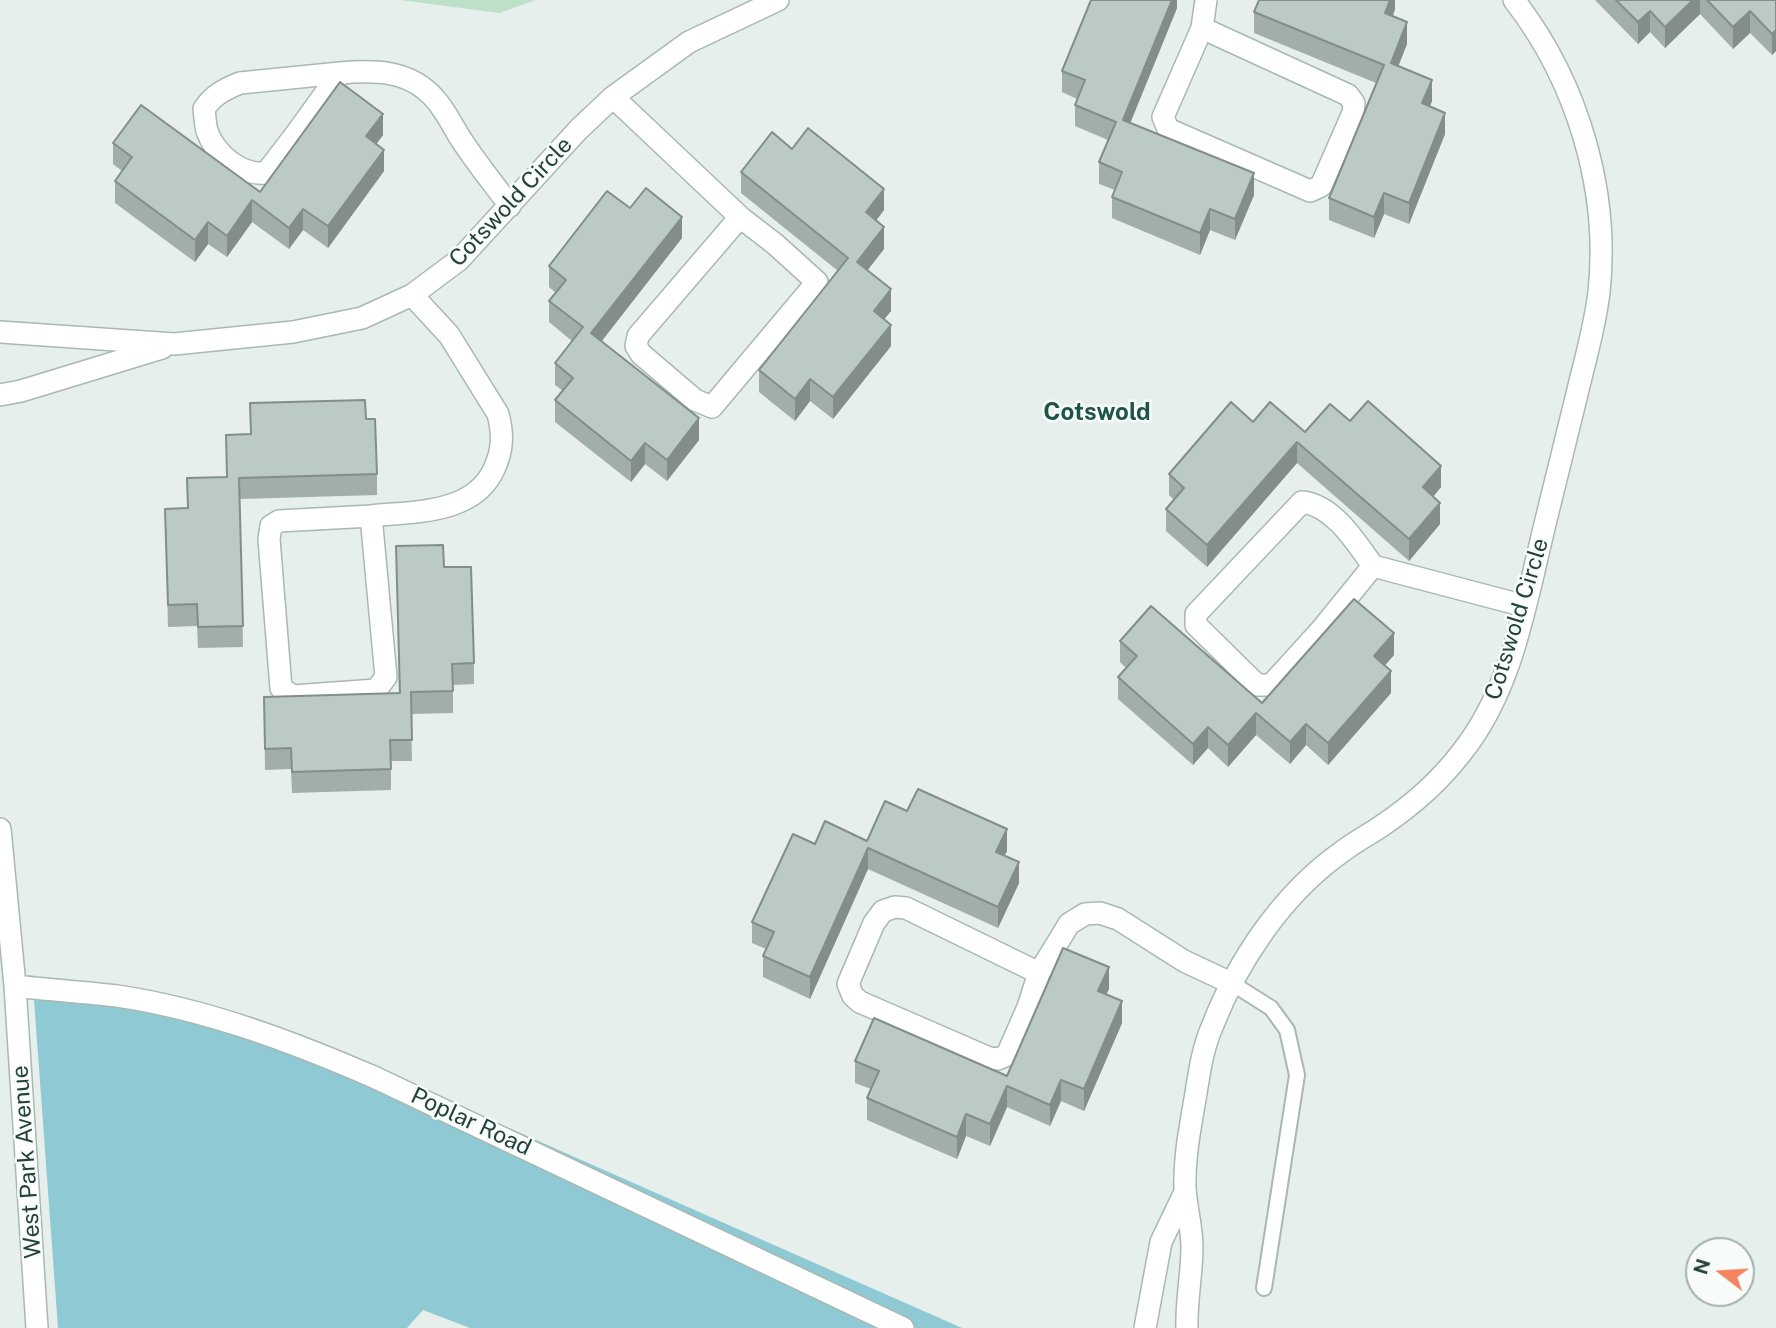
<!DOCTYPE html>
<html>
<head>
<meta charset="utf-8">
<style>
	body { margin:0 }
	#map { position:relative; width:1776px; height:1328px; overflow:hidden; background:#e6efeb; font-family:"Public Sans",sans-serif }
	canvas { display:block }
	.north { position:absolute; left:1685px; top:1237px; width:70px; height:70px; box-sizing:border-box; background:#f7fbf9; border:2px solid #a3b1ad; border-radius:50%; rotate:287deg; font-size:19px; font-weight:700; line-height:28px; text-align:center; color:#24423a }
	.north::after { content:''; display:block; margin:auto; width:24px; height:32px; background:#f4845f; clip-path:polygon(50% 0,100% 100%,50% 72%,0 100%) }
</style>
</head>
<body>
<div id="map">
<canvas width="1776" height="1328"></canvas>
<div class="north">N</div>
</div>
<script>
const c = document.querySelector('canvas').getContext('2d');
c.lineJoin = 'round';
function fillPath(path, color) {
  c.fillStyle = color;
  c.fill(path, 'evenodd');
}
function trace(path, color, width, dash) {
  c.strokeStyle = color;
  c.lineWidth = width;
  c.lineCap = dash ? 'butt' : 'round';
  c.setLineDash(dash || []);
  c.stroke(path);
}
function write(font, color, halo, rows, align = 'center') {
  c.font = font + ' "Public Sans",sans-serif';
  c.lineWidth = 5;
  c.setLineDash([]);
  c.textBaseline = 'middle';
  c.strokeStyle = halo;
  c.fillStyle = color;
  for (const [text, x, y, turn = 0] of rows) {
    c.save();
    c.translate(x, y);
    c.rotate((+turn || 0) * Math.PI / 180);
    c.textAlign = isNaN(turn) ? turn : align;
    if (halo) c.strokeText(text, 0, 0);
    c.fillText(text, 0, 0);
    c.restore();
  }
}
const green = new Path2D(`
	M400 0H536L499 13Z`);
const water = new Path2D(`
	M33 986 280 1027 962 1328H470L423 1310 407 1328H58Z`);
const service = new Path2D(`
	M1233 984 1271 1008 1287 1030 1297 1075 1264 1288`);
const minor = new Path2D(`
	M1202 28 1348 95 1354 103 1353 113 1321 186 1310 191 1168 129 1163 117Z
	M1202 28 1206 0
	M340 73 296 134 266 173C241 176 215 154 207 131 205 124 205 116 204 109 213 95 225 89 240 83Z
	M340 73C375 70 410 70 435 99 445 110 451 123 459 136 474 160 493 183 510 206
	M613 97 740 217
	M740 217 775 244 817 282 712 407 695 400 641 354 636 346 638 336Z
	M0 332 174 344 293 332 362 318 412 295 459 260 579 129 613 97 689 42 778 0
	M0 395 21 391 162 348
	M1302 502C1333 505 1356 542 1373 566L1321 630 1271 685H1257L1196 625V614Z
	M371 516 386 677 376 690 293 696 281 688 269 539 271 526 279 521Z
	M371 516C414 511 475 515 495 467 503 449 503 433 498 414L449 335 412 295
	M1373 566 1525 606
	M895 907 906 908 1039 973 1028 1007 1007 1055 998 1059 989 1058 860 1002 853 996 848 984 874 923 883 911Z
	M1039 973 1069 924 1085 914 1100 913 1118 919 1184 961 1233 984
	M1145 1328 1161 1242 1185 1192
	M1187 1328C1186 1301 1192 1274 1192 1247 1192 1227 1186 1207 1185 1188 1184 1158 1190 1129 1195 1099 1199 1075 1202 1050 1212 1027 1238 960 1283 893 1343 851 1355 842 1368 835 1380 827 1410 807 1440 781 1462 752 1513 688 1526 601 1545 524 1556 481 1566 437 1577 394 1585 360 1595 327 1599 292 1610 190 1577 81 1514 0`);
const tertiary = new Path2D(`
	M0 829 15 986 37 1328
	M15 986C49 990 83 992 117 996 206 1009 293 1042 376 1078L903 1328`);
const wall = new Path2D(`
	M1177 0V8L1130 123 1254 195 1235 240 1210 230 1200 255 1112 218V197L1115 190 1099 184V162L1108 140 1075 126V105L1077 99 1062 92V71Z
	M1395 0V9L1393 16 1407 44 1398 66 1432 101 1430 106 1445 134 1409 224 1384 214 1374 238 1329 220V198L1376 83 1254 33V12Z
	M1595 0H1776V51L1772 55 1750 33 1733 49 1700 14 1665 48 1650 32 1638 44Z
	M383 135 376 144 384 171 328 248 303 230 289 249 252 222 227 257 208 244 195 262 115 203V181L122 171 113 164V143L260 192Z
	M792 149 884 210 876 220 884 249 867 270 891 311 884 319 891 346 833 419 810 401 795 421 759 392V370L838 271 741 193V172Z
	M630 208 682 238 601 341 699 440 667 481 645 464 631 482 555 422V400L563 391 555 385V363L572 341 549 322V301L556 293 549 287V266Z
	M366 419 377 474V495L240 499 243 647 198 648 197 626 168 627 165 509 188 508 187 478 227 477 226 435 250 434Z
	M1350 421 1441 487 1433 497 1440 524 1409 561 1297 463 1207 567 1166 531V509L1174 500 1169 495V474L1253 422 1305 432Z
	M396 546 444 567 474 663V684L453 685V713L411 714 412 761H391V790L292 793 291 769 265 770 264 697 399 693Z
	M1120 641 1262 703 1394 655 1384 666 1391 693 1328 765 1306 745 1290 764 1256 735 1228 767 1208 748 1193 765 1118 699V677L1126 668 1120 662Z
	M907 811 1007 851 1004 855 1019 883 998 928 868 869 810 999 763 977V956L766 949 752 943V922L815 844 867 841Z
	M1109 989 1106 994 1122 1023 1084 1111 1061 1101 1050 1126 1007 1107 990 1146 966 1136 957 1159 867 1120V1098L871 1089 855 1083V1061L1007 1076Z`);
const shadedWall = new Path2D(`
	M1172 0H1177V8L1123 141V120Z
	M1390 0H1395V9L1385 35V13Z
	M1693 0H1700V14L1665 48V27Z
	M1650 11V32L1638 44V22Z
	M1750 11V33L1733 49V27Z
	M1407 22V44L1391 85V63Z
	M1776 30V51L1772 55V34Z
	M1432 80V101L1422 125V103Z
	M1445 113V134L1409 224V203Z
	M383 114V135L366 158V136Z
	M384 150V171L328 248V226Z
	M1254 173V195L1235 240V219Z
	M884 189V210L866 234V212Z
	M1384 193V214L1374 238V217Z
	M252 200V222L227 257V236Z
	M303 209V230L289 249V228Z
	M1210 209V230L1200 255V233Z
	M682 217V238L591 355V333Z
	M208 222V244L195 262V240Z
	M884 227V249L857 284V262Z
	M891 289V311L874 332V311Z
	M891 325V346L833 419V397Z
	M810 379V401L795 421V399Z
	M699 418V440L667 481V460Z
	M1297 442V463L1207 567V545Z
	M645 443V464L631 482V461Z
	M1441 466V487L1423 509V487Z
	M1440 503V524L1409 561V539Z
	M1394 633V655L1374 678V656Z
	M1391 671V693L1328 765V743Z
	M1256 713V735L1228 767V745Z
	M1306 724V745L1290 764V742Z
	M1208 727V748L1193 765V744Z
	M1007 829V851L996 873V852Z
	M868 848V869L810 999V977Z
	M1019 862V883L998 928V907Z
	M1109 967V989L1098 1012V991Z
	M1122 1001V1023L1084 1111V1089Z
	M1061 1080V1101L1050 1126V1105Z
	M1007 1086V1107L990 1146V1124Z
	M966 1114V1136L957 1159V1137Z`);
const building = new Path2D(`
	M1091 0H1172L1123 120 1254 173 1235 219 1210 209 1200 233 1112 197 1122 172 1099 162 1116 122 1075 105 1085 80 1062 71Z
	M1259 0H1390L1385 13 1407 22 1391 63 1432 80 1422 103 1445 113 1409 203 1384 193 1374 217 1329 198 1384 65 1254 12Z
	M1616 0H1693L1665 27 1650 11 1638 22Z
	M1707 0H1776V30L1772 34 1750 11 1733 27Z
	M340 82 383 114 366 136 384 150 328 226 303 209 289 228 252 200 227 236 208 222 195 240 115 181 132 157 113 143 141 105 260 192Z
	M808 128 884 189 866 212 884 227 857 262 891 289 874 311 891 325 833 397 810 379 795 399 759 370 848 258 741 172 772 132 792 149Z
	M646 188 682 217 591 333 699 418 667 460 645 443 631 461 555 400 573 378 555 363 583 327 549 301 566 280 549 266 607 191 630 208Z
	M365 400 366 419H375L377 474 239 478 243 626 198 627 197 604 168 605 165 509 188 508 187 478 227 477 226 435 251 434 250 403Z
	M1368 401 1441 466 1423 487 1440 503 1409 539 1297 442 1207 545 1166 509 1184 488 1169 474 1231 402 1253 422 1270 402 1305 432 1330 404 1350 421Z
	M443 545 444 567H471L474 663 452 664 453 691 411 692 412 740H390L391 769 292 772 291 748 265 749 264 697 400 693 396 546Z
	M1354 599 1394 633 1374 656 1391 671 1328 743 1306 724 1290 742 1256 713 1228 745 1208 727 1193 744 1118 677 1137 656 1120 641 1151 606 1262 703Z
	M918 789 1007 829 996 852 1019 862 998 907 868 848 810 977 763 956 774 932 752 922 793 834 815 844 825 821 867 841 885 801 907 811Z
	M1063 948 1109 967 1098 991 1122 1001 1084 1089 1061 1080 1050 1105 1007 1086 990 1124 966 1114 957 1137 867 1098 879 1071 855 1061 874 1018 1007 1076Z`);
const streetNames = [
	["Cotswold Circle",511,202,-47],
	["Cotswold Circle",1517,619,-73],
	["Poplar Road",471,1122,25],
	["West Park Avenue",27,1162,-94]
];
const neighbourhoodNames = [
	["Cotswold",1097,413]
];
fillPath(green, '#bfe0c8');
fillPath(water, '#8ec9d4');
trace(service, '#a8b8b2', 18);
trace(minor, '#a8b8b2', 24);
trace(tertiary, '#a8b8b2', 24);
trace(service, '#fff', 14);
trace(minor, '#fff', 21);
trace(tertiary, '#fff', 21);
fillPath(wall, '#a1aea9');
fillPath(shadedWall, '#838d89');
fillPath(building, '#bbcac4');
trace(building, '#838d89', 2);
write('23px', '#24423a', '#f7fbf9', streetNames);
write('bold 24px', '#1f5548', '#f7fbf9', neighbourhoodNames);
</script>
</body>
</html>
